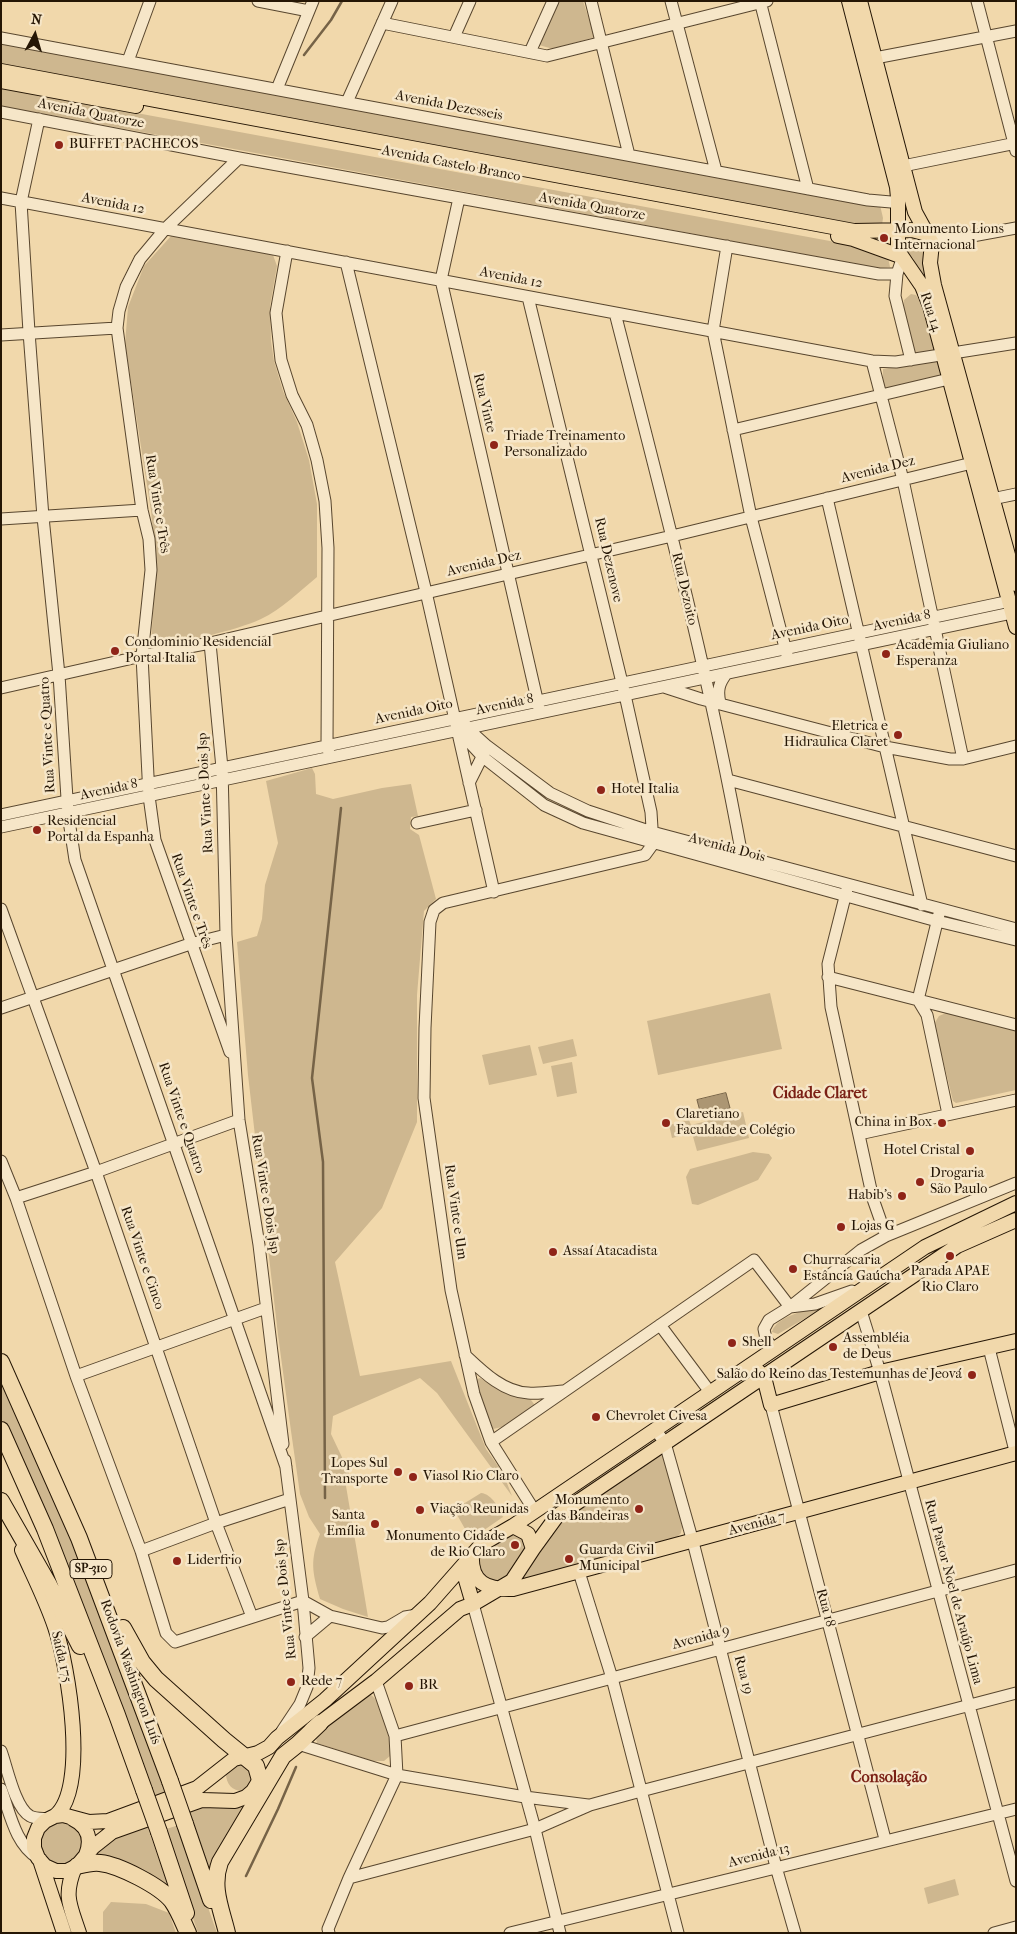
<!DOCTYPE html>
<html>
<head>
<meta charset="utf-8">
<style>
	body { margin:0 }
	#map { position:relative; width:1017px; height:1934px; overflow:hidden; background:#f1d8ab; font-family:"IM FELL French Canon",serif }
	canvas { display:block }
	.frame { position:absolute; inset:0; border:2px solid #251605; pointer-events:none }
	.north { position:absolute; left:10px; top:10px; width:50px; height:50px; -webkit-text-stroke:4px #f6e6c8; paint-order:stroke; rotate:6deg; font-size:14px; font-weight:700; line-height:20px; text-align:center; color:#251605 }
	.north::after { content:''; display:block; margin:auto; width:18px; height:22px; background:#251605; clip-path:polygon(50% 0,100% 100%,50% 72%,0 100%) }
</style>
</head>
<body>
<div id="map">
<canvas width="1017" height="1934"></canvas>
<div class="frame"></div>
<div class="north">N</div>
</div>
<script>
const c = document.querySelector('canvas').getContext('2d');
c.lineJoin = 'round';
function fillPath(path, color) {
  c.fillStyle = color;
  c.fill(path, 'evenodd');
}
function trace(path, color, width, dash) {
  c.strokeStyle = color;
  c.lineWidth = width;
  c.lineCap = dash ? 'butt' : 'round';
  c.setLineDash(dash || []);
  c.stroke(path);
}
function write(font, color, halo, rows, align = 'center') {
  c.font = font + ' "IM FELL French Canon",serif';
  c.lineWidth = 5;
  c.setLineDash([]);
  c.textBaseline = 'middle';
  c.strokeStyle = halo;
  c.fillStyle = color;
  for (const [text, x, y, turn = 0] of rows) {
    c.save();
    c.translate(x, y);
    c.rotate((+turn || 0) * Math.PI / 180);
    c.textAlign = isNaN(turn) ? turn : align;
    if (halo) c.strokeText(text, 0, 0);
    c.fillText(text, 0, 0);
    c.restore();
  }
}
const green = new Path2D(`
	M559 1H583L595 37 553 49 539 45Z
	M1 42 748 184 880 205 883 218 882 225 877 227 853 223 1 64Z
	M1 88 857 246 888 258 890 267 878 268 1 106Z
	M171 236 273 255 277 266 270 306 271 341 274 361 283 391 297 422 309 460 317 504V577C300 591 282 609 261 619 232 632 188 640 156 648L151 644 156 562 151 511 125 344 128 307 144 266Z
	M915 236H918L926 243 930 295 913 258 905 250 906 243Z
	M911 294 916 295 923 306 935 351 915 357 903 310 904 300Z
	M940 359 945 376 886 390 883 386V369Z
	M312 768 315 774 316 794 333 799 382 788 411 784 418 816 411 817 410 829 419 835 436 899 424 911 417 995V1122L382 1208 335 1262 360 1376 451 1361 486 1449 503 1473 512 1496 437 1393 420 1378 333 1416 331 1434 349 1472 346 1486 368 1617 343 1609 320 1599C312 1571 310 1561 320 1534L309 1517 300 1494 291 1431 278 1335 248 1075 237 942 257 936 262 919 265 885 278 843 266 781Z
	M770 993 782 1049 658 1075 647 1021Z
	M948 1012 1016 1030V1090L956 1103 953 1101 934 1024 939 1016Z
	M573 1039 577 1056 543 1064 538 1047Z
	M530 1045 537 1075 489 1085 482 1055Z
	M572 1062 577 1093 557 1097 551 1066Z
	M743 1112 749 1138 697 1151 692 1133 672 1138 669 1125 689 1120 691 1125Z
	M753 1152 769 1154 772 1158 758 1180 698 1205 692 1204 686 1177 690 1169Z
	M822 1305 825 1307 778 1334 772 1332C776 1316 808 1310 822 1305Z
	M1 1372 50 1481 167 1792 154 1796 11 1438 1 1418Z
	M480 1378 506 1394 531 1400 534 1404V1407L502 1427 493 1429 489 1425 477 1382V1379Z
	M658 1452 663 1456 682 1526 681 1533 675 1539 522 1579 519 1576 559 1517Z
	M481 1493C492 1494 499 1508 503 1517L474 1537 469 1536 456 1513 460 1506Z
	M511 1531H520L528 1548 506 1578C495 1583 481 1582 478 1569 477 1564 479 1556 479 1552Z
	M371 1695C383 1703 392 1742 390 1756L384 1761H373L317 1743 316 1739 357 1699 363 1696Z
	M235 1763 248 1764 254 1782 243 1791C232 1791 226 1784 226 1773Z
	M248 1802 211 1874 189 1809 198 1806Z
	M41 1843a21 21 0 1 1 42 0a21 21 0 1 1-42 0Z
	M146 1823 171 1894 88 1860 105 1843Z
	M179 1825 217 1933H198L163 1830Z
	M955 1879 959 1895 928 1904 924 1888Z
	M111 1902 146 1904 169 1913 176 1933H103V1912Z`);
const water = new Path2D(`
	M726 1093 730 1108 701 1115 697 1100Z`);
const stream = new Path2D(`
	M304 55 331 20 342 1
	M325 1498 323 1162 312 1078 341 808
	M246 1876 278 1809 296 1767`);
const minor = new Path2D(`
	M258 1 309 11
	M591 1 629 155
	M671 1 716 171
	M760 1 808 189
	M977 1 1016 151
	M382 23 547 56 767 1
	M454 37 470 1
	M1 38 868 200 891 202
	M530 52 553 1
	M875 58 1016 31
	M128 61 150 1
	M277 89 313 1
	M347 102 392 1
	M1 112 239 158 879 274H897L902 259
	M39 119 21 202 29 332 43 517 59 675 68 814 75 860 286 1467
	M903 166 1016 143
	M1 198 872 361 896 362 1016 343
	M459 198 441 280 539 708
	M927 234 956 239 1016 228
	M727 246 713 331 751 517 787 655
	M287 251 276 313 281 360 292 395 307 425 317 460 325 501 328 548 327 746 329 753
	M346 262 426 592 494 892
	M897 274 895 296 911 360
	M528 297 625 695 651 812 653 844 645 855 443 903 434 910 430 922 425 1028 424 1098 451 1290 474 1394 491 1442 534 1510
	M615 313C661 493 709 673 742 856L740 861
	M1 335 117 328
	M872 361 903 480 963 759
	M733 430 949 379
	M827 498 922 905
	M992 499 1016 494
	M1 519 142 510
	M210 643 222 768 226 935 239 1120 259 1245 283 1444
	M664 687 701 699 885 747 950 759H963L1016 746
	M1 688 142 656 210 643 672 536 972 463
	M720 703C717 690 719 683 727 673
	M465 724 467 728 487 746 550 793 588 811 652 832 1016 929
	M459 731 483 757 544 805 583 823 937 921 1016 940
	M728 780 1016 856
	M469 783 485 751
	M1 815 1010 601
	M417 823 476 810
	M1 827 1016 612
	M847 889 828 964 831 1007 873 1199 886 1236
	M1 909 96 1172 216 1523 252 1617
	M939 914 918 1000 927 1015 948 1114
	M828 977 1016 1025
	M1 1008 190 944 226 935
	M230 1052 155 840 149 796 142 656 151 570 149 539 142 510 117 328 119 311 126 287 140 259 165 229 239 158
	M859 1134 1016 1100
	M1 1161 16 1198 76 1376 141 1551 166 1633 175 1642 303 1601
	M16 1198 96 1172 239 1120
	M861 1311 880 1372 1016 1881
	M660 1325 710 1392
	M989 1348 1016 1455
	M773 1349 766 1339 764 1329 769 1320 790 1307 861 1250 886 1236 1016 1183
	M465 1355C482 1371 503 1392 528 1393 539 1394 552 1392 563 1391
	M76 1376 266 1308
	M771 1405 885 1839
	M655 1429 665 1443 693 1542 776 1867 795 1933
	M491 1442 754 1260 790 1307 815 1304 852 1291
	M141 1551 216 1523 290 1499
	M579 1572 612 1678 678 1933
	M303 1601 330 1616 382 1628 388 1627 405 1617 417 1615
	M473 1604 535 1829 560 1933
	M305 1637 330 1616
	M282 1731 300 1704 307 1687 309 1668 303 1601 285 1460
	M395 1736 1016 1570
	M298 1744 397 1775 525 1797 588 1805
	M1 1751C7 1767 15 1808 30 1816 35 1819 44 1818 50 1819
	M1 1789C10 1813 15 1844 38 1858
	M349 1878 535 1829 590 1805 641 1791 1016 1693
	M329 1933 328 1929 349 1878 397 1775 395 1736 376 1681
	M510 1933 1016 1809
	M994 1933 1016 1927`);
const major = new Path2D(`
	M849 1 897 187 898 198V251L922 286 930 306 1016 627
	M860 1 915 212 932 243 930 263 934 285 1016 584
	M1 71 854 231 912 230 927 234
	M1 81 136 106
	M838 236 853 239 900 256
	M758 1371 764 1377 771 1405 880 1372 1016 1341
	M513 1526 528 1534 533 1549
	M22 1550C33 1575 46 1600 55 1627 68 1665 89 1789 55 1816
	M472 1554C470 1583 487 1590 513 1589L1016 1453
	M470 1560 466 1580 473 1604
	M312 1729 376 1681 460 1609 473 1604 512 1581 533 1549 557 1516 957 1246 1016 1220
	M261 1778 253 1791 246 1797 235 1801 202 1800 112 1832 93 1847 77 1866 67 1871H56L45 1866 38 1858 34 1848V1838L38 1828 45 1821 55 1816 63 1815 89 1822 108 1821 197 1788 234 1759 258 1753 269 1747 277 1738 325 1700 430 1603 482 1544 513 1526 925 1247 1016 1203
	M73 1819C88 1826 92 1840 86 1855
	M40 1860 64 1933
	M75 1867C63 1896 70 1905 79 1933`);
const highway = new Path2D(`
	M1 1362 79 1538 170 1781
	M1 1430 45 1529 117 1715 144 1790
	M1 1501 49 1585 80 1646
	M123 1628 142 1662 156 1679 224 1740 256 1766 260 1780
	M185 1824 211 1900
	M159 1832 186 1913
	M77 1866C85 1864 92 1862 100 1863 119 1865 160 1886 172 1901 179 1911 183 1922 188 1933
	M227 1933C221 1908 211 1887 220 1862L283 1756 298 1744 320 1723`);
const highwayBridge = new Path2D(`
	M170 1781 185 1824
	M144 1790 159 1832`);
const markers = [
	[59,145,5,"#8f2418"],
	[884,238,5,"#8f2418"],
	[494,445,5,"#8f2418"],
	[115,651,5,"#8f2418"],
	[886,654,5,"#8f2418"],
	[898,735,5,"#8f2418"],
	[601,790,5,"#8f2418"],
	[37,830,5,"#8f2418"],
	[666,1123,5,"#8f2418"],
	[942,1123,5,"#8f2418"],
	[970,1151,5,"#8f2418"],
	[920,1182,5,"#8f2418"],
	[902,1196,5,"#8f2418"],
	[841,1227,5,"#8f2418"],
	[553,1252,5,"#8f2418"],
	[950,1256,5,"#8f2418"],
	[793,1269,5,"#8f2418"],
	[732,1343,5,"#8f2418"],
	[833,1347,5,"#8f2418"],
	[972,1375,5,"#8f2418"],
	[596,1417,5,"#8f2418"],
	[398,1472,5,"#8f2418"],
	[413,1477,5,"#8f2418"],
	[639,1509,5,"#8f2418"],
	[420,1510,5,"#8f2418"],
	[375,1524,5,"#8f2418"],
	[515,1545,5,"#8f2418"],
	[569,1559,5,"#8f2418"],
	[177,1561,5,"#8f2418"],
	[291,1682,5,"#8f2418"],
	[409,1686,5,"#8f2418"]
];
const shields = [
	[91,1569,42]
];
const shieldNames = [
	["SP-310",91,1569]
];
const streetNames = [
	["Avenida Dezesseis",449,106,11],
	["Avenida Quatorze",91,114,11],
	["Avenida Castelo Branco",451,164,11],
	["Avenida 12",113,204,11],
	["Avenida Quatorze",592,207,10],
	["Avenida 12",511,278,11],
	["Rua 14",930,312,72],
	["Rua Vinte",484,403,77],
	["Avenida Dez",878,470,-14],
	["Rua Vinte e Três",157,504,81],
	["Rua Dezenove",608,560,77],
	["Avenida Dez",484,564,-13],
	["Rua Dezoito",684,589,77],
	["Avenida 8",902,621,-12],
	["Avenida Oito",810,628,-12],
	["Avenida 8",505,705,-12],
	["Avenida Oito",414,712,-12],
	["Rua Vinte e Quatro",48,735,-93],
	["Avenida 8",109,790,-12],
	["Rua Vinte e Dois Jsp",206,793,-93],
	["Avenida Dois",727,848,15],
	["Rua Vinte e Três",191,901,71],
	["Rua Vinte e Quatro",181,1118,71],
	["Rua Vinte e Dois Jsp",265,1194,81],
	["Rua Vinte e Um",455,1212,82],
	["Rua Vinte e Cinco",142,1258,71],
	["Avenida 7",757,1524,-15],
	["Rua Pastor Noel de Araújo Lima",953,1592,75],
	["Rua Vinte e Dois Jsp",286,1599,-96],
	["Rua 18",825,1608,75],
	["Avenida 9",701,1638,-15],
	["Saída 175",61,1657,77],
	["Rodovia Washington Luís",130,1672,70],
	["Rua 19",743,1675,75],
	["Avenida 13",759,1856,-14]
];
const poiNames = [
	["BUFFET PACHECOS",69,145],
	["Monumento Lions",894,230],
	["Internacional",894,246],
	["Triade Treinamento",504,437],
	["Personalizado",504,453],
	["Condominio Residencial",125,643],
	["Portal Italia",125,659],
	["Academia Giuliano",896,646],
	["Esperanza",896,662],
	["Eletrica e",888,727,"right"],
	["Hidraulica Claret",888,743,"right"],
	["Hotel Italia",611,790],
	["Residencial",47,822],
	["Portal da Espanha",47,838],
	["Claretiano",676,1115],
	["Faculdade e Colégio",676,1131],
	["China in Box",932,1123,"right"],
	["Hotel Cristal",960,1151,"right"],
	["Drogaria",930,1174],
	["São Paulo",930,1190],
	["Habib's",892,1196,"right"],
	["Lojas G",851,1227],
	["Assaí Atacadista",563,1252],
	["Churrascaria",803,1261],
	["Estância Gaúcha",803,1277],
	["Parada APAE",950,1272,"center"],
	["Rio Claro",950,1288,"center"],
	["Assembléia",843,1339],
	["de Deus",843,1355],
	["Shell",742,1343],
	["Salão do Reino das Testemunhas de Jeová",962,1375,"right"],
	["Chevrolet Civesa",606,1417],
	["Lopes Sul",388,1464,"right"],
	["Transporte",388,1480,"right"],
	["Viasol Rio Claro",423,1477],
	["Monumento",629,1501,"right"],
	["das Bandeiras",629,1517,"right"],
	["Viação Reunidas",430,1510],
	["Santa",365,1516,"right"],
	["Emília",365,1532,"right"],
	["Monumento Cidade",505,1537,"right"],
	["de Rio Claro",505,1553,"right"],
	["Guarda Civil",579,1551],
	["Municipal",579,1567],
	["Liderfrio",187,1561],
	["Rede 7",301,1682],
	["BR",419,1686]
];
const quarterNames = [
	["Cidade Claret",820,1094],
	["Consolação",889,1778]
];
fillPath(green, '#ceb78f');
fillPath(water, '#ac9673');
trace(water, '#766347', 1);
trace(stream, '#766347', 2.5);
trace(minor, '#58462e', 13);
trace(major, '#251605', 16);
trace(highway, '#251605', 18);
trace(minor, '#f6e6c8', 11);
trace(major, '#f1d8ab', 14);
trace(highway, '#f1d8ab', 16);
trace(highwayBridge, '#251605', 18, []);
trace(highwayBridge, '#f1d8ab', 16);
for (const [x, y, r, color] of markers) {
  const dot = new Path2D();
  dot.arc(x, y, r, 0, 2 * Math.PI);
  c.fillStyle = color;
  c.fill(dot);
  trace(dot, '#f6e6c8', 2);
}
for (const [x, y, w] of shields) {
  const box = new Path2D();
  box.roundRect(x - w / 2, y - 9.5, w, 19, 4);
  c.fillStyle = '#f6e6c8';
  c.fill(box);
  trace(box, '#251605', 1);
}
write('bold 12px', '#251605', null, shieldNames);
write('14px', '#251605', '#f6e6c8', streetNames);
write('14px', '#251605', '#f6e6c8', poiNames, 'left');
write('bold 16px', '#7a1f14', '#f6e6c8', quarterNames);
</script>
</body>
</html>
